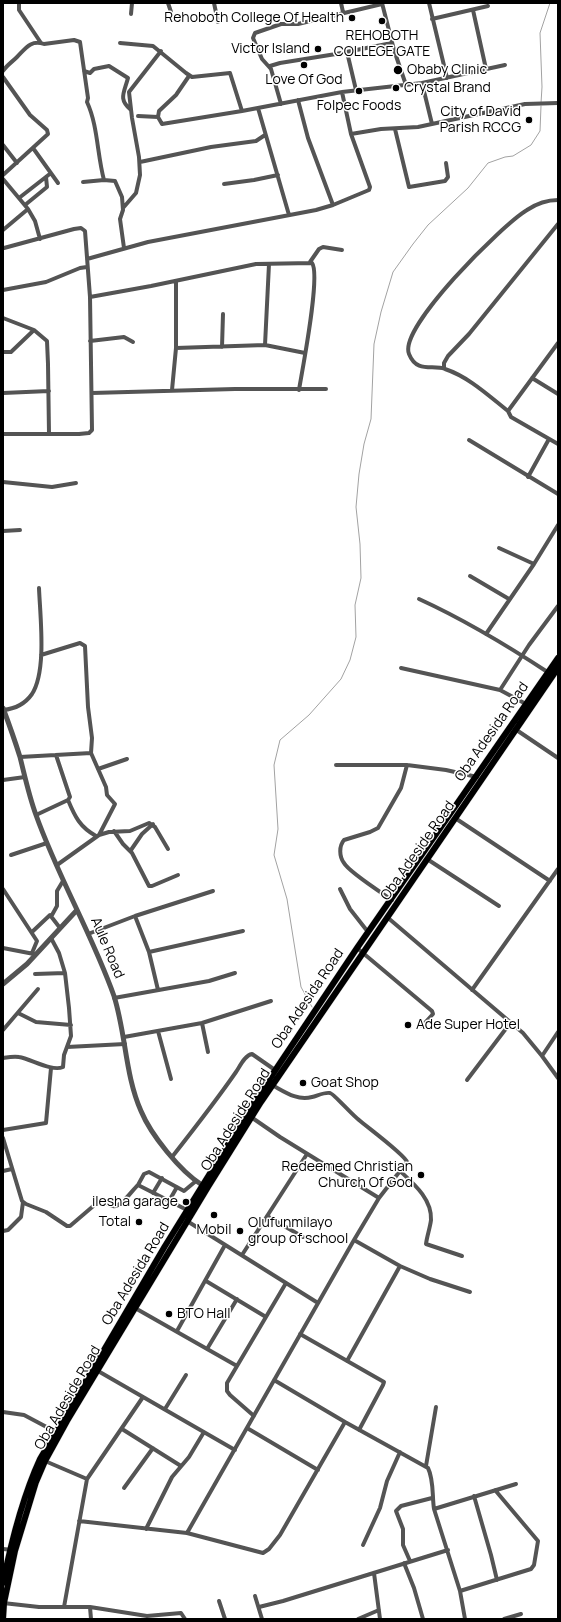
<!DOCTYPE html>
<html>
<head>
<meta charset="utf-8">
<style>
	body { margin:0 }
	#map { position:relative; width:561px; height:1622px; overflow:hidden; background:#fff; font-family:Manrope,sans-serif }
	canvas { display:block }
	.frame { position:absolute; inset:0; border:4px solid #000; pointer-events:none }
</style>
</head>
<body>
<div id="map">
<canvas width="561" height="1622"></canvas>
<div class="frame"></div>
</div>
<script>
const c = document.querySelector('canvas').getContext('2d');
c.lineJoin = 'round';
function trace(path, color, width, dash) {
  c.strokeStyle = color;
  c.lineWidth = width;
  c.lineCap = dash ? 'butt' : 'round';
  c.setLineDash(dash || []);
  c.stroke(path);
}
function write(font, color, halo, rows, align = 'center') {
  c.font = font + ' Manrope,sans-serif';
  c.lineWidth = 3;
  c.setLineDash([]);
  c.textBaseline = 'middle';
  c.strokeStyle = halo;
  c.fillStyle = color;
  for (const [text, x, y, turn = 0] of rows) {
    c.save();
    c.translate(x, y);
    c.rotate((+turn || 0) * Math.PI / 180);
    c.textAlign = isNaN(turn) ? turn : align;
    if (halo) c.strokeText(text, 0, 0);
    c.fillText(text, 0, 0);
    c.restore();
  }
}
const stream = new Path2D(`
	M541 103 542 87 540 33 550 3
	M312 1007 301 987 287 899 274 855 278 829 274 765 280 740 309 715 341 679 350 660 356 637 355 605 361 578 360 544 356 507 359 474 364 444 371 419 374 344 381 312 393 272 413 244 428 225 468 188 488 163 505 157 513 156 531 145 540 131 541 106`);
const minor = new Path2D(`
	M19 3V10L41 43
	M168 3 171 12
	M214 3 218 22
	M341 3 343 12
	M382 3 394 50 406 85
	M429 3 447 78
	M473 10 486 69
	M131 14 132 3
	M432 19 488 6
	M120 43 153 46 186 73 192 77 230 73 242 111
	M347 52 356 90
	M270 66 280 63 336 54 392 43
	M3 71C7 65 12 62 17 57 25 49 31 39 44 44L74 40 80 42 88 98 87 102C98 126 97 154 104 180
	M84 71 90 73 94 69 109 66 128 78C124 93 118 99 131 110
	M189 76 176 95 159 111 158 117 162 124 242 111 342 92 422 83 505 65
	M3 77 30 115 47 130 48 134 3 175
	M422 83 432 124
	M298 100 308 138 333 205
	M281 104 271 69 262 59 253 38 255 33 281 24H298L382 4
	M258 108 289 215
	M138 116 158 117
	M395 129 409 187 445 181 448 177 446 163
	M351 134 381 129 418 127 525 104 558 103
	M3 145 17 163
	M33 148 58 183
	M140 162 211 147 256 141 265 135
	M3 179 28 209 35 221 40 239
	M83 182 104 180 115 181 122 197 123 210 120 219 124 248
	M224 184 254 180 278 175
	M19 198 51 173
	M558 200C547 200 536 204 527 210 502 225 398 328 409 354 417 374 433 364 445 369 469 377 489 396 508 411L511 417 558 444
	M25 205 47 187 46 177
	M123 208 136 193 140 175 139 157 132 118 129 92 161 51
	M3 230 28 209
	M87 259 148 242 316 210 333 205 369 190 370 187 351 134 342 92
	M310 262 319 249 323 247 342 250
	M3 290 46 282 80 268 87 267
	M90 297 151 286 256 264 312 263C321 275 302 371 299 390
	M3 318 34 330 47 341 48 364 49 434
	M90 341 124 337 133 342
	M265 345 269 264
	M222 347 223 314
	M176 348 265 345 305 353
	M3 352H11L34 330
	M444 368V363L448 356 469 334 558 224
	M532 378 558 394
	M172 390 176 348V281
	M3 393 49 391
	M92 393 235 389H326
	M508 411 558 343
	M3 434H79L89 433 92 430 90 297 85 231 81 228 74 229 4 248
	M469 440 558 494
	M528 477 549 439
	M3 482 52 487 76 483
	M3 531 20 530
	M499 548 534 564
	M470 576 509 599
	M419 599C465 620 508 646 549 673
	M486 634 534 564 558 525
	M41 655 80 643 85 646 88 707 92 738 91 753 106 787 107 795 115 804 99 835
	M401 668 500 690 526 704
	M500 690 529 645 558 606
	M3 710C14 709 25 704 32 694 47 671 40 615 39 588
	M515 729 558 758
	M56 755 70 797 68 800C75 817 80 827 96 836
	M20 757 91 753
	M336 765H407L446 770 477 777
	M98 769 127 759
	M3 780 25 777
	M36 815 68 800
	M455 818 550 881
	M114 831 123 844 132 853 149 886H152L178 875
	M131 850 142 834 153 824
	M11 855 47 843
	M427 859 499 906
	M57 865 99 835 109 832 130 831 149 823 155 827 168 849
	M3 889 37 941 32 953
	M340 889 350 909 368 932
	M392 900C382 893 349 872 344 863 339 856 339 846 344 840L370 832 378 828 401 788 407 765
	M52 915 57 906V891L63 881
	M135 916 149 952 158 990
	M387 917 523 1033 542 1056 558 1078
	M32 932 50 915 60 928
	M88 934 135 916 213 891
	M3 948 34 954
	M357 948 432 1011 433 1014 422 1026
	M149 952 243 931
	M35 974 65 973
	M472 990 558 869
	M114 998 209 981 235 973
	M18 1013 36 1022 71 1025
	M202 1023 208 1052
	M3 1030 38 989
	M158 1031 171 1079
	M124 1037 202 1023 271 1001
	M67 1047 125 1044
	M542 1056 558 1032
	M3 1058C9 1057 14 1056 19 1057 31 1059 52 1072 63 1067L64 1055 71 1036 69 1008 65 973 59 953 51 938
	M467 1080 511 1022
	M251 1117 280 1137 379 1198
	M3 1130 46 1123 51 1068
	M3 1138 22 1201 26 1204 46 1212 67 1226H70L98 1202C105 1200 106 1205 113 1206 121 1208 132 1190 138 1185L187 1210
	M172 1157C194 1129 216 1101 236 1072 240 1066 245 1055 252 1054L275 1070
	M3 1171 12 1169
	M400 1171C414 1184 432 1199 431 1220 430 1228 427 1236 426 1244L462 1256
	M138 1185 144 1174 149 1172 184 1191 196 1181
	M153 1193 162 1178
	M169 1201 177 1187
	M267 1216 303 1237
	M187 1221 318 1303
	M3 1231 8 1230 21 1217 23 1202
	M354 1240 400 1266 430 1279 470 1292
	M242 1255 307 1154
	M206 1281 266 1317
	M135 1308 237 1366
	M177 1331 225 1245
	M300 1334 384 1382 383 1385 359 1430
	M207 1349 237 1299
	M347 1361 400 1266
	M98 1371 235 1450
	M274 1380 345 1422 428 1468C434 1480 432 1496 434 1509L460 1591 465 1619
	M165 1409 186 1375
	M3 1412 24 1415 56 1432
	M254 1416 230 1395 227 1391V1383L286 1283
	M247 1428 318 1470
	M122 1429 181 1466
	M45 1461 87 1479
	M426 1466 436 1407
	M124 1488 153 1448
	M474 1496 491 1555 497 1580
	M434 1509 516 1484
	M79 1521 187 1533 263 1553 269 1549 280 1535 345 1422
	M146 1529 172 1477 189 1457 204 1432
	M187 1533 354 1240 379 1198 407 1162C405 1155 367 1127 359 1120 353 1116 333 1093 330 1093 324 1092 317 1096 312 1097 297 1101 285 1092 272 1085
	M363 1545 380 1508 387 1481 400 1452
	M3 1549 13 1550
	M410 1561 403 1545V1529L396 1511 401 1506 432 1498
	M404 1563 414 1588 423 1619
	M374 1573 380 1619
	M460 1591 531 1569 534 1565 538 1541 495 1490
	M255 1596 262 1619
	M219 1601 225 1619
	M3 1603 39 1607H90L147 1616 181 1613 185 1619
	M64 1607 87 1479 143 1397
	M90 1607 91 1619
	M259 1607 283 1601 448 1550
	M358 1619 379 1610
	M504 1619 521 1614`);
const tertiary = new Path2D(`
	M3 708C9 724 15 741 20 757 25 777 29 796 36 815 58 877 92 934 114 996 126 1034 125 1075 141 1111 151 1135 180 1171 202 1185
	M3 984 27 964 77 910`);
const primary = new Path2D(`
	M3 1583C11 1543 23 1496 40 1459L165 1246 256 1099 357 948 558 658
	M3 1619 4 1603 15 1551 36 1482 45 1461 67 1421 208 1187 261 1102 558 668`);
const markers = [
	[352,18,4,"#000"],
	[382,21,4,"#000"],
	[318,49,4,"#000"],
	[304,65,4,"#000"],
	[398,70,5,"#000"],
	[396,88,4,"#000"],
	[359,91,4,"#000"],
	[529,120,4,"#000"],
	[408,1025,4,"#000"],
	[303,1083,4,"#000"],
	[421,1175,4,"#000"],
	[186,1202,4,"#000"],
	[214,1215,4,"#000"],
	[139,1222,4,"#000"],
	[240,1231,4,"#000"],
	[169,1314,4,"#000"]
];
const poiNames = [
	["Rehoboth College Of Health",344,18],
	["REHOBOTH",382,36,"center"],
	["COLLEGE GATE",382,52,"center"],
	["Victor Island",310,49],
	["Obaby Clinic",407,70,"left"],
	["Love Of God",304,80,"center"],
	["Crystal Brand",404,88,"left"],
	["Folpec Foods",359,106,"center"],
	["City of David",521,112],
	["Parish RCCG",521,128],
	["Ade Super Hotel",416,1025,"left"],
	["Goat Shop",311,1083,"left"],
	["Redeemed Christian",413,1167],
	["Church Of God",413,1183],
	["ilesha garage",178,1202],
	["Total",131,1222],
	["Olufunmilayo",248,1223,"left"],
	["group of school",248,1239,"left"],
	["Mobil",214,1230,"center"],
	["BTO Hall",177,1314,"left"]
];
const streetNames = [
	["Oba Adesida Road",492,732,-55],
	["Oba Adeside Road",418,851,-55],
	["Aule Road",107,948,67],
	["Oba Adesida Road",308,999,-56],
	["Oba Adeside Road",236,1120,-58],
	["Oba Adesida Road",136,1274,-59],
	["Oba Adeside Road",68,1398,-60]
];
trace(stream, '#a2a2a2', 1);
trace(primary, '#dbdbdb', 7);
trace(minor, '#545454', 4);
trace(tertiary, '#545454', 5);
trace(primary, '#000', 6);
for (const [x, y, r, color] of markers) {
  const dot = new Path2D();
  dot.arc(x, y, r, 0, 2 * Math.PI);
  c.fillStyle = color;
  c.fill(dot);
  trace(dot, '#fff', 1.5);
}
write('14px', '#000', '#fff', poiNames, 'right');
write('14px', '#000', '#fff', streetNames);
</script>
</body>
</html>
